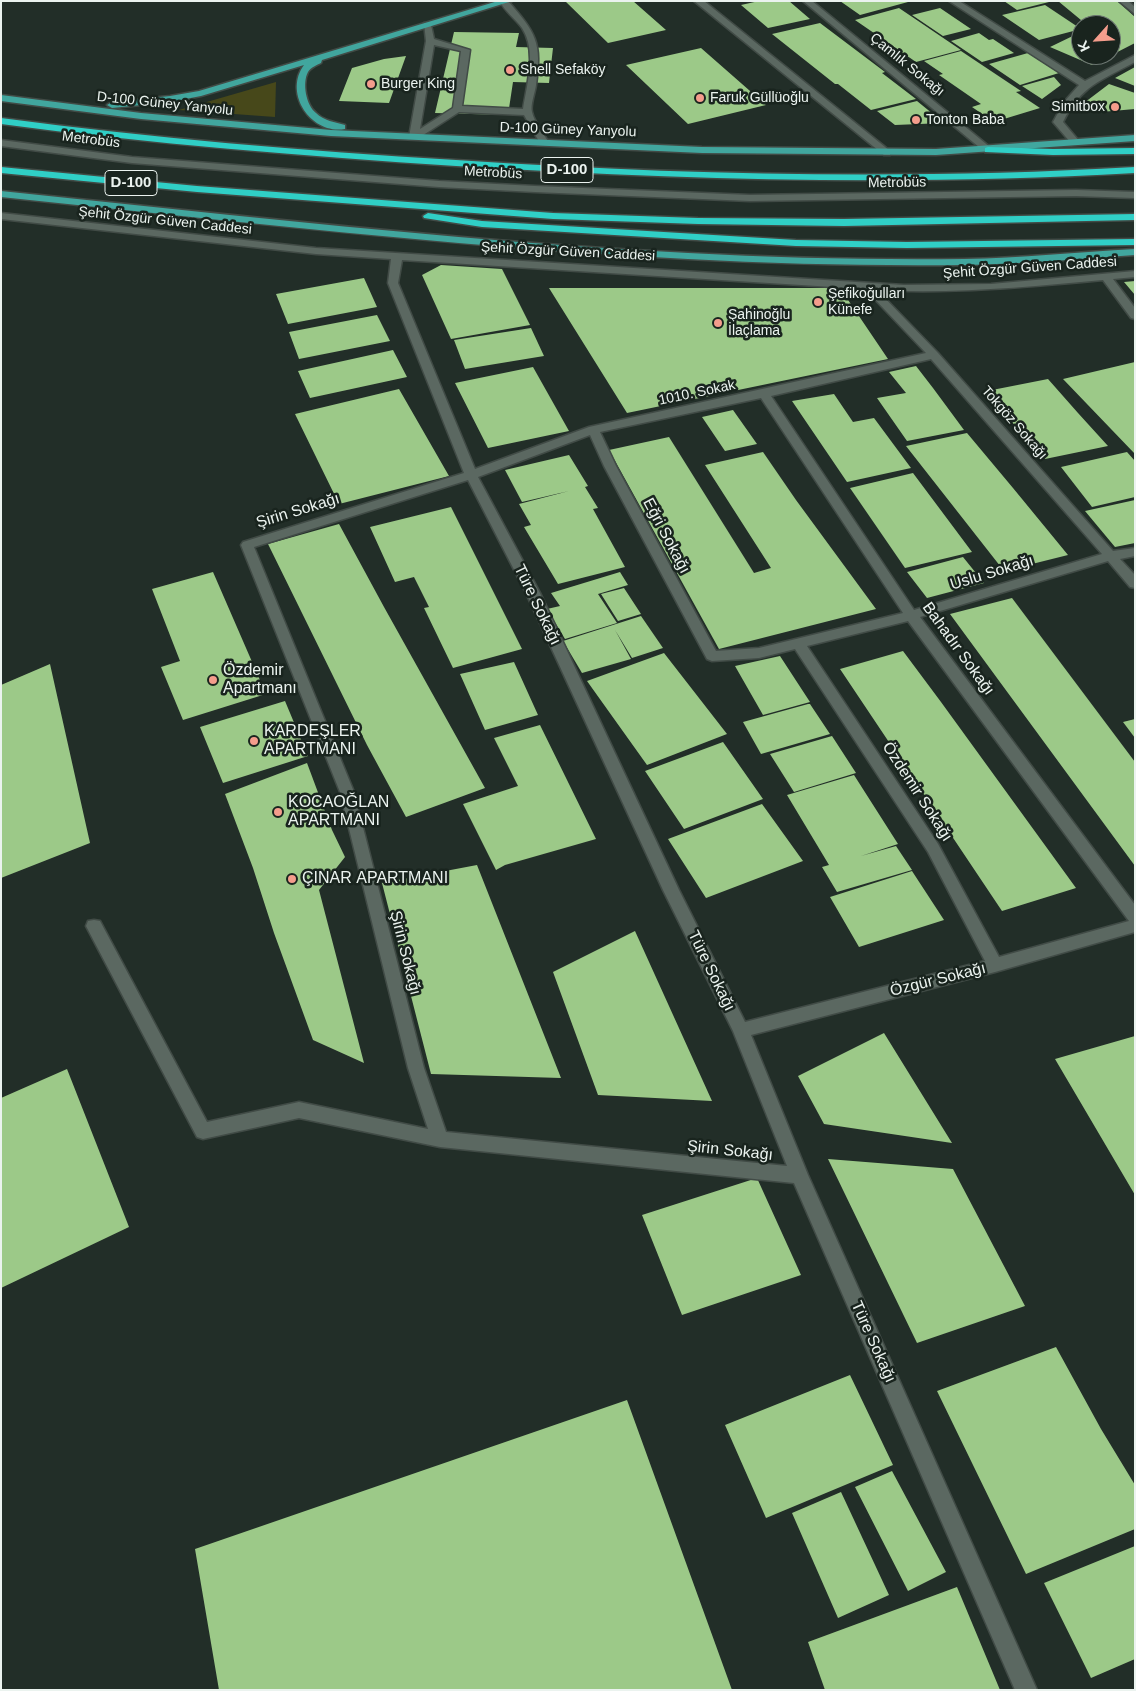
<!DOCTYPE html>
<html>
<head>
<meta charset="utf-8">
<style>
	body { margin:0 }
	#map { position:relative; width:1136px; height:1691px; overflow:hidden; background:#222e28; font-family:Arial,sans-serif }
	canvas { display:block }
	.frame { position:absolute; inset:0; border:2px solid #ebf3ef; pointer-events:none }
	.north { position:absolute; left:1071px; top:15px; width:50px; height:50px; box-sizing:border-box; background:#19241e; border:1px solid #6d7772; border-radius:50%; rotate:244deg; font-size:14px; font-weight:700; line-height:20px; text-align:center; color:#ebf3ef }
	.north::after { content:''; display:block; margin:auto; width:18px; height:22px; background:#f49d8c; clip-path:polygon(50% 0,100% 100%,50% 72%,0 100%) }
</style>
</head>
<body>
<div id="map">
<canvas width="1136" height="1691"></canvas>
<div class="frame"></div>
<div class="north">K</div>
</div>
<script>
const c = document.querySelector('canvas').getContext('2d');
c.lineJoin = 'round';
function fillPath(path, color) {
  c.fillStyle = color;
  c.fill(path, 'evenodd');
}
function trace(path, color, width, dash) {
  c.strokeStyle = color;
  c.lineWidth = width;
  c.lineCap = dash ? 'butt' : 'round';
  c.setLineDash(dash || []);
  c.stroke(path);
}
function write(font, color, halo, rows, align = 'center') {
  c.font = font + ' Arial,sans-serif';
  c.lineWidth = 5;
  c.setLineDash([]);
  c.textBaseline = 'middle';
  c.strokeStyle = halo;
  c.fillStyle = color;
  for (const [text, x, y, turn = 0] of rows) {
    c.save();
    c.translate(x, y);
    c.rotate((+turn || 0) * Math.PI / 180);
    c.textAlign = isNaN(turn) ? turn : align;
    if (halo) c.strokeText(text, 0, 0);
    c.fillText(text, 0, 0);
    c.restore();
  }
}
const green = new Path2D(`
	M276 82 275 117 179 110Z`);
const building = new Path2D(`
	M565 1H633L666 30 608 43Z
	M759 1H789L810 19 768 28 741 5Z
	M840 1H908V2L860 15Z
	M1004 1H1049V2L1017 10Z
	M1058 1H1117L1135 17V43L1092 65 1050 47 1081 32V55H1111V25H1087Z
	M1045 5 1081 29 1039 40 1002 15Z
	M899 8 961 50 916 62 855 20Z
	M940 8 971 29 943 36 912 15Z
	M820 23 885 72 882 73 916 99 871 110 838 84H835L772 34Z
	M454 32 519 33 516 47 553 48 549 83 513 82 508 115 435 113Z
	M979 33 989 40 993 39 1014 53 982 62 951 41Z
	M701 48 766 105 688 124 626 65Z
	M961 51 1021 91 1016 92 1040 108 994 122 972 107 981 104 939 75 943 74 924 61Z
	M1028 53 1059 73 1020 85 989 64Z
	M406 56 389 103 339 101 352 68 384 59Z
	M1135 67V86L1115 78Z
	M1054 77 1061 85 1042 99 1022 86Z
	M1109 84 1135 93V109L1101 112 1080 106Z
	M917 101 944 123 895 125 877 111Z
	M441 265 502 269 530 325 451 339 422 275Z
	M364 278 377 307 288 324 276 294Z
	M1135 281V295L1124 282Z
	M549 288H840L888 359 627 413Z
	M377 315 390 341 299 359 289 332Z
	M531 328 544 356 465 369 454 340Z
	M393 350 407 377 310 398 298 371Z
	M1135 362V454L1063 379Z
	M916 366 933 388 964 430 907 441 877 398 906 393 889 372Z
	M533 367 569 431 488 448 455 383Z
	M1048 379 1078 413 1108 446 1045 459 1016 427 987 391Z
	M399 389 449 476 339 504 295 414Z
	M834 394 853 422 874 418 911 468 847 482 792 401Z
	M733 410 757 444 725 451 702 417Z
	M967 433 1013 488 1068 555 1004 571 906 446Z
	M669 437 754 573 771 568 705 465 763 452 796 500 876 609 719 649 609 450Z
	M1127 452 1135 461V497L1092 507 1061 467Z
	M569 455 588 486 585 487 598 508 593 509 625 567 558 584 524 527 531 525 519 504 569 491 522 502 505 470Z
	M913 473 972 552 905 568 850 488Z
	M1135 500V543L1115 547 1085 511Z
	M451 507 522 649 453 668 424 608 429 607 414 577 395 582 370 527Z
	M339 524 384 607 485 788 406 817 367 745 268 544Z
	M963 557 984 583 927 598 907 572Z
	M213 572 266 694 183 720 161 667 180 661 152 589Z
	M620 572 628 585 598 594 617 623 565 639 547 609 560 606 551 593Z
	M624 588 641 614 618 621 601 594Z
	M1012 598 1135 762V866L950 614Z
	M641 616 663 648 632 658 615 630 631 659 582 673 563 641Z
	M903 651 941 702 1076 888 1002 911 840 669Z
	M664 653 727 734 647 765 587 681Z
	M780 656 810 702 763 715 735 666Z
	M514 662 538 715 485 730 460 674Z
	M50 664 90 843 1 878V685Z
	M285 701 308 756 223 783 200 727Z
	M808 704H810L830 734 761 754 743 722Z
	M1135 719V738L1123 722Z
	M540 725 596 839 505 865 496 870 463 804 518 786 494 738Z
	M832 736 856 773 794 792 770 754Z
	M723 742 763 799 684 829 645 771Z
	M307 763 332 830 345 857 319 890 364 1063 313 1040 274 933 253 868 225 794Z
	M854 775 898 844 861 856 896 846 912 870 837 892 822 867 829 865 787 795Z
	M762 804 803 861 706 898 668 839Z
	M477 865 561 1078 431 1074 382 883Z
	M912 871 944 920 859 947 830 897Z
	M635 931 712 1101 598 1095 553 972Z
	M884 1033 952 1143 824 1124 798 1076Z
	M1135 1036V1195L1055 1059Z
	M67 1069 129 1227 1 1288V1098Z
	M828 1159 953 1169 1025 1306 917 1343Z
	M757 1178 801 1275 682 1315 642 1215Z
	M1056 1347 1101 1429 1135 1485V1529L1026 1574 937 1391Z
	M850 1375 893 1465 766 1518 725 1425Z
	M627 1400 732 1690H219L195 1549Z
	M892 1471 946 1572 908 1591 855 1487Z
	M841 1492 889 1595 838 1618 792 1513Z
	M1135 1546V1659L1091 1678 1044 1583Z
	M957 1587 1000 1690H825L808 1642Z`);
const minor = new Path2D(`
	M500 1H508C536 33 542 42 536 85 535 93 530 105 532 112 534 122 544 134 549 143L547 145H541L524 115 459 112 417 139H411L409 137 426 41 424 23 431 25 434 39 470 50 462 106 523 109C527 84 537 51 522 28 516 19 504 11 500 1ZM434 45 461 51 453 108 420 129Z
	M694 1H704L890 151V155H884Z
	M803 1H812L991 148V152H985Z
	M949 1H959L1085 81 1135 55V62C1102 80 1080 86 1063 122L1079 141 1074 144 1071 143 1053 122 1064 102 1079 85Z
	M1119 1H1128L1135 7V14Z
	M1 140 132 157 439 181 535 186 750 195 1076 190 1135 192V198L1076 196 750 201 535 192 439 187 132 163 1 146Z
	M1 213 316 248 904 285 991 284 1135 271V277L1113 279 1135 308V319L1131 318 1103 280C1028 287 953 294 877 290L938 353 1113 551 1135 548V556L1120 559 1135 575V588L1130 587 1108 561 920 617 1135 905V932L995 972 751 1035 808 1175 1037 1690H1015L794 1183 440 1147 299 1118 203 1139 197 1137 86 926 88 921 94 920 100 921 207 1122 299 1102 428 1129 408 1068 340 792 241 545 243 542 464 473 388 283 391 259 316 254 1 219ZM402 260 865 289 926 353 589 427 475 469 398 283ZM931 359 1102 554 914 610 771 396ZM761 398 903 613 759 648 716 651 616 466 600 432ZM590 435 604 466 707 659 712 661 759 658 795 649 928 852 985 961 745 1022 679 890 540 593 478 477ZM468 480 526 593 663 890 733 1031 787 1166 446 1132 424 1068 354 792 254 547ZM908 621 1129 921 999 957 938 844 807 646Z`);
const major = new Path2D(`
	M498 1H512L322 60 321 63C317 65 311 67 308 72 302 83 306 105 316 113 324 121 335 122 345 125V129C311 135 283 93 304 65L201 96 170 102 112 108 107 105 112 102 170 96 199 91Z
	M1 95 141 113 331 130 702 147 936 149 1135 135V141L936 155 702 153 331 136 141 119 1 101Z
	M1 191C321 224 642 263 964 259 1021 258 1078 252 1135 249V255C1078 259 1021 264 964 265 642 269 321 230 1 197Z`);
const highway = new Path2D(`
	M1 118C152 138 304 151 456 160 682 175 908 180 1135 167V173C908 186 682 180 456 166 304 156 152 144 1 124Z
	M988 147 1053 149 1135 148V154L1053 155 985 152V148Z
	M1 167 197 186 553 213 698 218 844 219 1135 214V220L844 226 698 224 553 219 197 192 1 173Z
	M428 213 482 221 796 240 907 242 1135 239V245L907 248 796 246 482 227 424 218 423 216Z`);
const markers = [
	[510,70,5,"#f49d8c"],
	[371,84,5,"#f49d8c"],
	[700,98,5,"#f49d8c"],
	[1115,107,5,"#f49d8c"],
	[916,120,5,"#f49d8c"],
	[818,302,5,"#f49d8c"],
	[718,323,5,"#f49d8c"],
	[213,680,5,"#f49d8c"],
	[254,741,5,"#f49d8c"],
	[278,812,5,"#f49d8c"],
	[292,879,5,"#f49d8c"]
];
const farStreetnames = [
	["Çamlık Sokağı",907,65,39],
	["D-100 Güney Yanyolu",165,104,6],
	["D-100 Güney Yanyolu",568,130,2],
	["Metrobüs",91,140,7],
	["Metrobüs",493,173,3],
	["Metrobüs",897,183,-1],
	["Şehit Özgür Güven Caddesi",165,221,6],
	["Şehit Özgür Güven Caddesi",568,252,3],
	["Şehit Özgür Güven Caddesi",1030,268,-4],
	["1010. Sokak",697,393,-12],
	["Tokgöz Sokağı",1014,423,49]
];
const farPoinames = [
	["Shell Sefaköy",520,70],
	["Burger King",381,84],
	["Faruk Güllüoğlu",710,98],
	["Simitbox",1105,107,"right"],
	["Tonton Baba",926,120],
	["Şefikoğulları",828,294],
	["Künefe",828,310],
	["Şahinoğlu",728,315],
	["İlaçlama",728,331]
];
const shields = [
	[567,170,52],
	[131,183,52]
];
const shieldNames = [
	["D-100",567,170],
	["D-100",131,183]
];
const streetNames = [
	["Şirin Sokağı",298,511,-17],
	["Eğri Sokağı",666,536,62],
	["Uslu Sokağı",992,573,-17],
	["Türe Sokağı",537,605,64],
	["Bahadır Sokağı",958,649,54],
	["Özdemir Sokağı",917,792,57],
	["Şirin Sokağı",405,953,76],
	["Türe Sokağı",711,971,64],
	["Özgür Sokağı",938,980,-14],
	["Şirin Sokağı",730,1151,6],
	["Türe Sokağı",873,1342,66]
];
const poiNames = [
	["Özdemir",223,671],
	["Apartmanı",223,689],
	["KARDEŞLER",264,732],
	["APARTMANI",264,750],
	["KOCAOĞLAN",288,803],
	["APARTMANI",288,821],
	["ÇINAR APARTMANI",302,879]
];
fillPath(green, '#47481a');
fillPath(building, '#9cc988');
trace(minor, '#414b46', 3);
trace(major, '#414b46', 3);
trace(highway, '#414b46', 3);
fillPath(minor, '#5b6861');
fillPath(major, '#41a69e');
fillPath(highway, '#30cfc6');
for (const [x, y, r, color] of markers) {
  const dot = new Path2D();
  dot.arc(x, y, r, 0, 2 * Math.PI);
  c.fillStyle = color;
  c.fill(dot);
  trace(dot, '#19241e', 2);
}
write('14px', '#ebf3ef', '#19241e', farStreetnames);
write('14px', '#ebf3ef', '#19241e', farPoinames, 'left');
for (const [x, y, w] of shields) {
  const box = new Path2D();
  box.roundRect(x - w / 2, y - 12.5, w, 25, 4);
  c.fillStyle = '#19241e';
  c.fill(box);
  trace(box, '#ebf3ef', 1);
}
write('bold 15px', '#ebf3ef', null, shieldNames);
write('16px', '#ebf3ef', '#19241e', streetNames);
write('16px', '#ebf3ef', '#19241e', poiNames, 'left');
</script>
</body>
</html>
